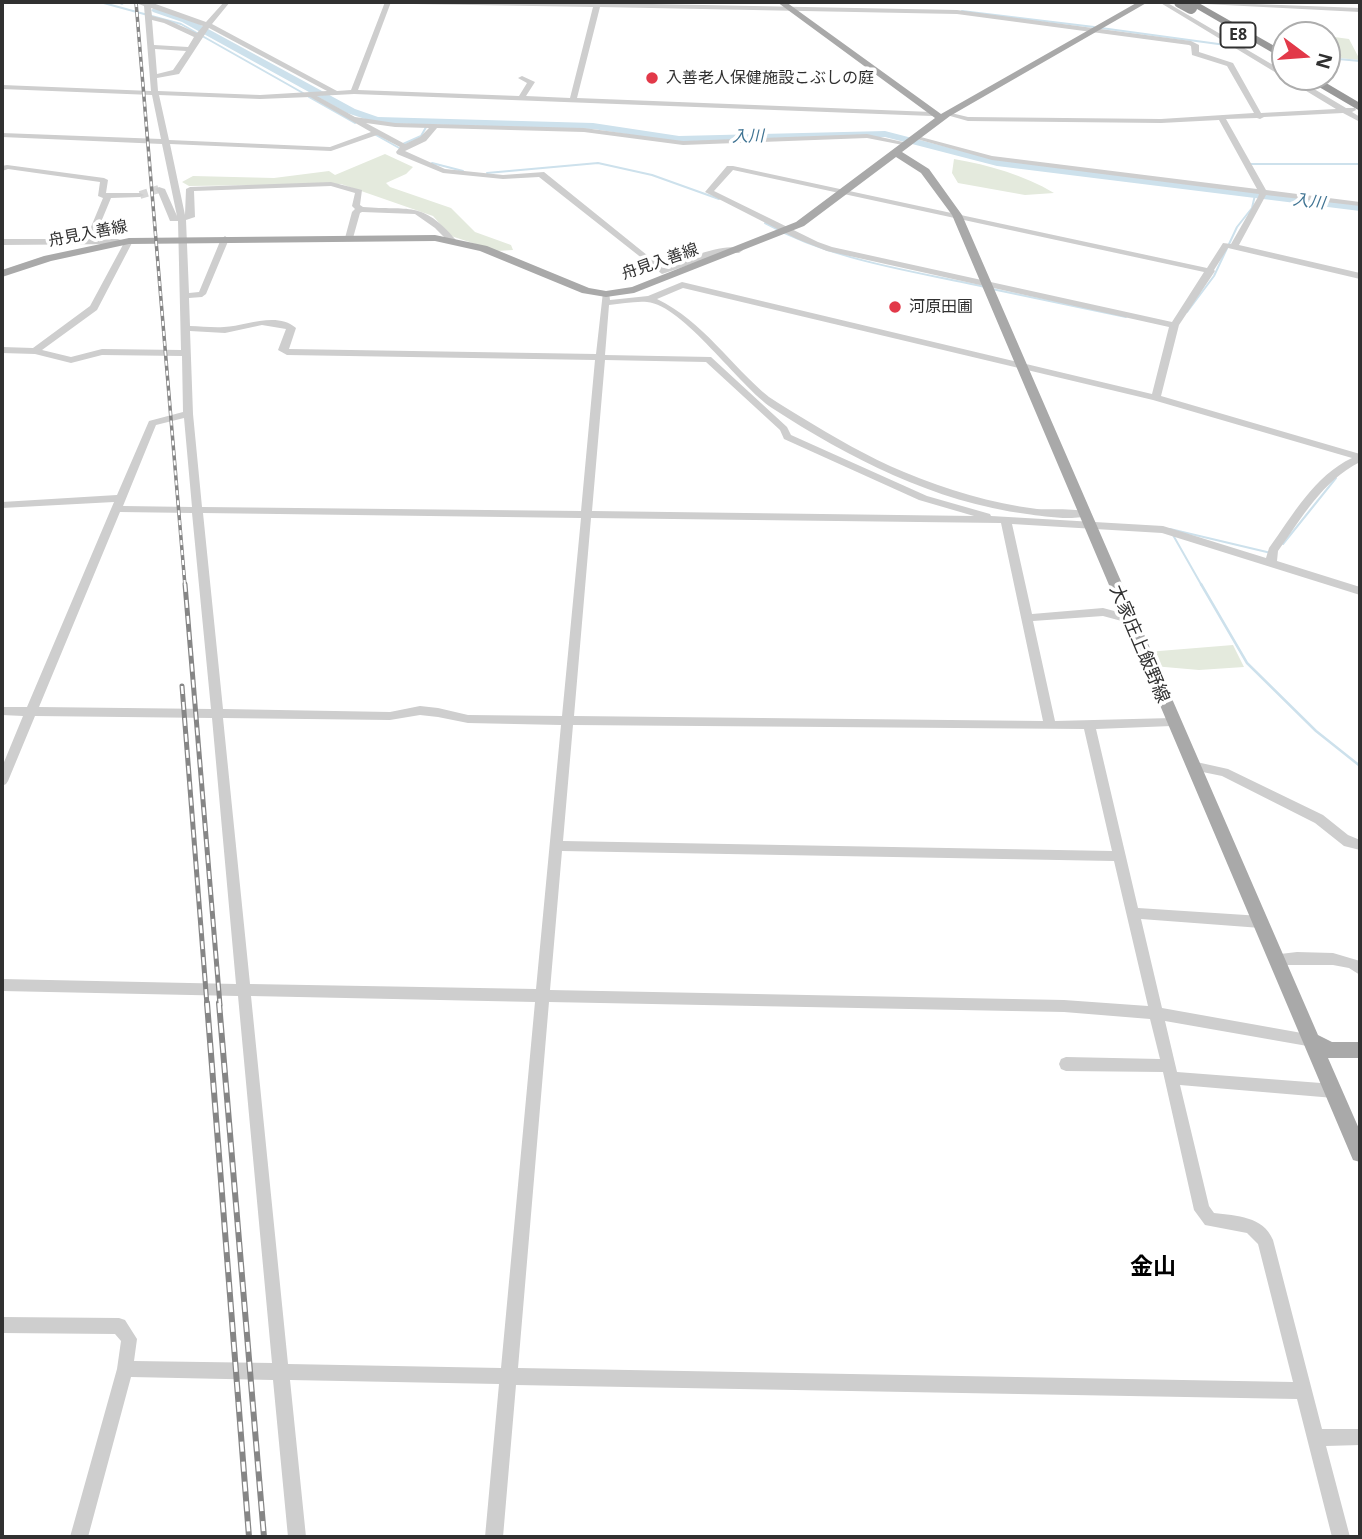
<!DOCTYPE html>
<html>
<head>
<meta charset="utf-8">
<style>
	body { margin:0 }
	#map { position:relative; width:1362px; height:1539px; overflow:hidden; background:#fff; font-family:"Open Sans",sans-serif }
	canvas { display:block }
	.frame { position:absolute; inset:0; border:4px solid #313131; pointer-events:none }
	.north { position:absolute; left:1271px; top:21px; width:70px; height:70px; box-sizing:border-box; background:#fff; border:2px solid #adadad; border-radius:50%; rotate:106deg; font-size:19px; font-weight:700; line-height:28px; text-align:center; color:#313131 }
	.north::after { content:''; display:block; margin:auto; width:24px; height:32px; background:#e23949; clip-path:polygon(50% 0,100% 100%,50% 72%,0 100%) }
</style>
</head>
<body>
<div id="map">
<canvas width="1362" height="1539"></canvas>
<div class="frame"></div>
<div class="north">N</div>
</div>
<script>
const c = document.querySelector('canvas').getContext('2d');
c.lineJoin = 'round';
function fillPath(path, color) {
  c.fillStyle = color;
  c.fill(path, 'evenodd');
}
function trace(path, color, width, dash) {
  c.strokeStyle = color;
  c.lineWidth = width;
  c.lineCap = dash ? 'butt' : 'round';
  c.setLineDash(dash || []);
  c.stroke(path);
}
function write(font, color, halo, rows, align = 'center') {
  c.font = font + ' "Open Sans","Noto Sans JP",sans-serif';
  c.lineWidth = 7;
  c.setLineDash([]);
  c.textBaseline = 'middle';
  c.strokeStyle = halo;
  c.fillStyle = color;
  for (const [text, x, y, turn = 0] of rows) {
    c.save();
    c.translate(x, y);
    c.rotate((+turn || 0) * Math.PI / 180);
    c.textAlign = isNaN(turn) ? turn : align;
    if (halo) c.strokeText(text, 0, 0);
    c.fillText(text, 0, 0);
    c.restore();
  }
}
const green = new Path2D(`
	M1327 36 1349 39 1360 60 1327 57Z
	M385 154 413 167 406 174 386 183 390 187 451 208 475 232 511 245 513 250 497 251 451 236 433 216 341 184 189 186 182 182 193 176 274 178 329 171 335 175Z
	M954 159C989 165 1024 175 1054 193L1025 195 958 183 952 173Z
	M1233 645 1244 667 1199 670 1153 666 1147 652Z`);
const streamFar1 = new Path2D(`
	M100 2 181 24 303 93
	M518 2 581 3
	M962 11 1094 27
	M1101 28 1233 46
	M1327 58 1360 61
	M309 97 355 123
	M376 135 401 149
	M403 144 421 136 429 122
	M432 163 463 171
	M1249 164H1360
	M487 173 598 163 652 175 719 199
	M765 223C834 261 909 270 985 287
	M992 289 1126 317
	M1187 312 1214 276 1237 227 1252 208 1255 195
	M1170 529 1271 553
	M1173 535 1202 586
	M1283 544 1336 478`);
const stream = new Path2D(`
	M1201 584 1247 663 1316 731 1360 766`);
const river = new Path2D(`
	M115 2H127L122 5Z
	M156 7 188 18 355 109 378 117 593 123 679 136 885 131 997 160 1360 204V211L997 166 885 137 679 142 593 129 377 123 347 113 182 22 153 12 151 10Z`);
const minorTunnel = new Path2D(`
	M140 195 159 189`);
const minor = new Path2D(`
	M133 2H150L206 22 224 2H230L212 24 337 91 351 90 385 2H391L358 90 519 96 527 83 518 78 522 76 535 82 526 96 570 98 593 7 413 4 410 2 594 3 601 2V3L957 10 1191 41 1199 45V52L1233 63 1261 113 1336 109 1159 2H1166L1285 72V77H1294L1346 108H1355L1356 110 1352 112 1360 117V122L1343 113 1264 117 1260 119 1257 118 1226 119 1266 190 1360 202V206L1266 195 1239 245 1360 273V279L1228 248 1214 270 1215 271 1179 325 1161 396 1360 454V462C1322 481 1302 518 1278 551L1277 561 1360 587V595L1162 533 1012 524 1032 614 1103 608 1133 616 1135 619 1129 623 1103 616 1033 621 1055 721 1172 718 1178 722 1172 726 1096 729 1138 908 1261 916 1266 918 1268 922 1266 926 1261 928 1141 919 1162 1008 1313 1035 1318 1036 1320 1041 1318 1046 1313 1047 1165 1021 1177 1072 1334 1084 1339 1086 1341 1091 1339 1096 1334 1098 1180 1085 1209 1206 1214 1213C1237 1216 1263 1216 1273 1240L1322 1429H1360V1445L1326 1446 1350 1537H1332L1297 1399 516 1385 503 1537H485L499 1384 290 1380 306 1537H288L273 1380 131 1377 88 1537H70L117 1369 121 1341 115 1334 2 1333V1317L119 1318 125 1320 137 1339 134 1361 272 1363 238 996 2 991V979L236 984 212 718 35 716 8 781 6 784 2 786V767L23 716 2 715V707H27L114 502 2 508V502L117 495 149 421 183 412 182 356 102 355 71 363 35 354 2 353V347L33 348 90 306 125 241 129 238 133 241 97 310 42 350 71 357 102 349 181 350 178 221H170L158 192 155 189 159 187 165 189 177 216 162 144 2 137V133L161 139 152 95 2 89V85L151 91 144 6ZM600 7 957 14 1189 45 1191 46 1192 55 1227 66 1254 113 1161 119 968 117 947 112 943 114 968 121 1161 123 1219 120 1257 189 992 156 917 136 913 138 992 160 1259 194 1258 197 1231 244 1223 243 1207 268 733 166H727L705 192 797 239 827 251 1169 327 1152 394 682 282 648 296 610 300 609 292H603L596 354 289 349 296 328C277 311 246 326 224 327 213 328 201 326 190 326L189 298 202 297 206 294 229 239 225 236 221 239 199 292 189 293 186 220 195 217 194 191 331 186 355 193 352 206 355 209 352 212 345 238 346 240 353 238 360 213 362 212 415 214 435 228 449 242 456 240C422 200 409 211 363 207L360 205 362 190 331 182 190 187 186 189 185 215 170 144 331 151 377 135 400 147 396 152 397 154 443 173 503 179 539 177 662 274 725 253H739L743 250C726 240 682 261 663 268L544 172 503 175 445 169 405 151 426 141 437 128 584 132 683 145 867 138 908 146 912 144 867 134 683 141 584 128 395 123 355 117 317 96 354 94 932 116 936 114 932 112 577 98ZM151 8 203 26 197 33 168 20 152 16ZM152 20 164 23 194 37 188 47 154 45ZM209 28 327 91 260 95 158 91 157 78 179 74ZM155 49 186 51 173 70 157 74ZM159 95 260 99 310 97 371 132 330 147 169 140ZM366 123 395 127 429 128 420 137 405 144ZM733 170 1204 272 1172 322 832 247 818 242 714 191ZM683 288 1153 400 1352 458C1314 476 1293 515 1269 548L1266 558 1163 526 991 516 990 514 927 496 791 435 787 427 711 357 605 355 609 305C621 304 635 301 647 302 683 305 739 386 772 408 849 458 934 502 1027 514 1041 516 1079 522 1089 514 1080 507 1051 510 1037 509 991 503 947 490 904 472 868 457 834 437 801 417 790 410 779 404 769 397 730 365 704 322 657 299ZM262 325 286 329 278 350 287 355 595 360 581 511 202 507 193 414 190 331 225 333ZM605 360 706 362 780 430 784 439 919 500 974 516 592 511ZM184 418 192 507 123 506 156 425ZM120 512 192 513 211 709 39 707ZM203 513 581 518 562 716 468 715 438 708 420 706 390 712 223 709ZM591 518 1001 523 1043 721 574 716ZM420 715 438 717 468 723 561 725 536 989 250 984 223 718 390 720ZM573 725 1084 729 1112 851 563 841ZM562 851 1114 861 1148 1006 1064 1000 550 990ZM251 996 535 1002 501 1368 288 1364ZM549 1002 1064 1012 1150 1019 1160 1059 1066 1057 1061 1059 1059 1064 1061 1069 1066 1071 1163 1072 1194 1210 1205 1225 1247 1233 1258 1244 1293 1382 518 1368Z
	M1202 2 1360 8V12L1205 4Z
	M7 165 104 178 108 180 106 193H140L144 195 140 197 111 198 94 239H118L121 240V244L2 245V239H86L103 198 98 196 100 182 8 169 2 171V166Z
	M1192 761 1228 769 1323 815 1348 835 1360 840V850L1344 846 1315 823 1222 776 1188 769 1186 766 1188 763Z
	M1297 952 1333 953 1360 961V975L1349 968 1333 965H1277L1272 963 1270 959 1272 955Z`);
const major = new Path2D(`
	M777 2H786L941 114 1138 2H1148L950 116 902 152 929 169 962 215 1318 1035 1332 1042H1360V1058H1328L1360 1131V1162L1353 1160 1350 1153 952 215 921 173 896 157 804 226 634 293 606 297 582 293 480 251 435 241 129 244 51 261 2 277V270L44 256 129 238 435 235 487 246 589 288 606 291 632 287 796 222 935 118Z`);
const highway = new Path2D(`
	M1185 2H1197L1285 52V60Z
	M1302 77H1316L1360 103V111Z`);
const railFar2 = new Path2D(`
	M136 2 185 586`);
const railFar1 = new Path2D(`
	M185 584 220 1005
	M182 686 207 1005`);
const rail = new Path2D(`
	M207 1003 249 1537
	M219 1003 264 1537`);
const highwayBridge = new Path2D(`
	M1180 2 1191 8`);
const markers = [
	[652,78,7,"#e23949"],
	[895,307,7,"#e23949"]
];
const shields = [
	[1238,35,35]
];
const shieldNames = [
	["E8",1238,35]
];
const farPoinames = [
	["入善老人保健施設こぶしの庭",666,78],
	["河原田圃",909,307]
];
const farWaternames = [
	["入川",748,137,-1],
	["入川",1309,202,7]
];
const farStreetnames = [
	["舟見入善線",88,234,-11],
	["舟見入善線",660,262,-19]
];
const streetNames = [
	["大家庄上飯野線",1139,644,67]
];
const nearNeighbourhoodnames = [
	["金山",1153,1267]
];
fillPath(green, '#e4eadd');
trace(streamFar1, '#cde1ec', 2);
trace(stream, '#cde1ec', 2.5);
fillPath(river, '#cde1ec');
trace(minorTunnel, '#d6d6d6', 8, [8, 3.5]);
fillPath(minor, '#cecece');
fillPath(major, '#a9a9a9');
fillPath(highway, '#989898');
trace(railFar2, '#868686', 3.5);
trace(railFar1, '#868686', 5);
trace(rail, '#868686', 6);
trace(railFar2, '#fff', 2, [5]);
trace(railFar1, '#fff', 2.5, [8]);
trace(rail, '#fff', 3.5, [10]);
trace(highwayBridge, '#989898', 12);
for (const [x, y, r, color] of markers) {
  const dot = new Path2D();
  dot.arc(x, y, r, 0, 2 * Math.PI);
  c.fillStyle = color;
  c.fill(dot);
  trace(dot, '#fff', 2.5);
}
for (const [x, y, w] of shields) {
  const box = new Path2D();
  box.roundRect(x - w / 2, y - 12.5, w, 25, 5);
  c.fillStyle = '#fff';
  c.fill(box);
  trace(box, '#313131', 2);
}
write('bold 16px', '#313131', null, shieldNames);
write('16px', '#313131', '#fff', farPoinames, 'left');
write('italic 16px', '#407493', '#fff', farWaternames);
write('16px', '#313131', '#fff', farStreetnames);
write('18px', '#313131', '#fff', streetNames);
write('bold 23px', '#000', '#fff', nearNeighbourhoodnames);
</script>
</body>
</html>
